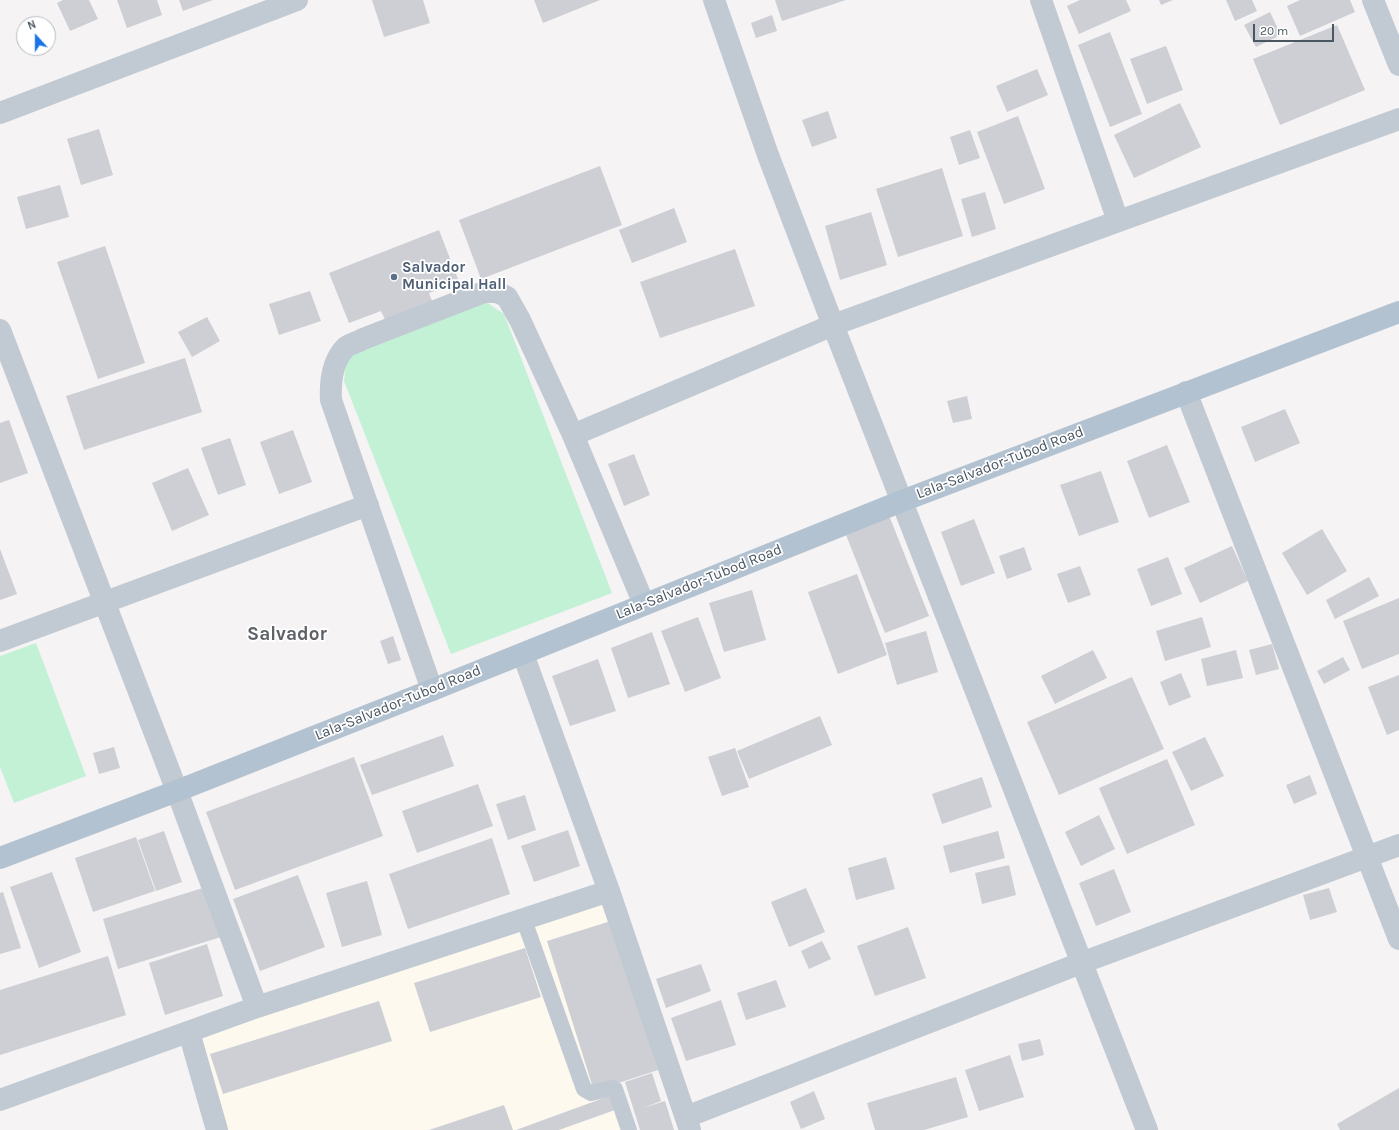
<!DOCTYPE html>
<html>
<head>
<meta charset="utf-8">
<style>
	body { margin:0 }
	#map { position:relative; width:1399px; height:1130px; overflow:hidden; background:#f5f3f3; font-family:Karla,sans-serif }
	canvas { display:block }
	.north { position:absolute; left:16px; top:16px; width:40px; height:40px; box-sizing:border-box; background:#fff; border:1px solid #b7bbc0; border-radius:50%; rotate:339deg; font-size:11px; font-weight:700; line-height:16px; text-align:center; color:#4a5661 }
	.north::after { content:''; display:block; margin:auto; width:14px; height:18px; background:#1a73e8; clip-path:polygon(50% 0,100% 100%,50% 72%,0 100%) }
	.scale { position:absolute; left:1253px; top:24px; width:81px; height:18px; box-sizing:border-box; border:2px solid #4a5661; border-top:0; padding-left:5px; font-size:12px; line-height:14px; white-space:nowrap; color:#4a5661; -webkit-text-stroke:3px #fff; paint-order:stroke }
</style>
</head>
<body>
<div id="map">
<canvas width="1399" height="1130"></canvas>
<div class="north">N</div>
<div class="scale">20 m</div>
</div>
<script>
const c = document.querySelector('canvas').getContext('2d');
c.lineJoin = 'round';
function fillPath(path, color) {
  c.fillStyle = color;
  c.fill(path, 'evenodd');
}
function trace(path, color, width, dash) {
  c.strokeStyle = color;
  c.lineWidth = width;
  c.lineCap = dash ? 'butt' : 'round';
  c.setLineDash(dash || []);
  c.stroke(path);
}
function write(font, color, halo, rows, align = 'center') {
  c.font = font + ' Karla,sans-serif';
  c.lineWidth = 3.5;
  c.setLineDash([]);
  c.textBaseline = 'middle';
  c.strokeStyle = halo;
  c.fillStyle = color;
  for (const [text, x, y, turn = 0] of rows) {
    c.save();
    c.translate(x, y);
    c.rotate((+turn || 0) * Math.PI / 180);
    c.textAlign = isNaN(turn) ? turn : align;
    if (halo) c.strokeText(text, 0, 0);
    c.fillText(text, 0, 0);
    c.restore();
  }
}
const commercial = new Path2D(`
	M604 895 656 1054 615 1068 635 1130H225L197 1031Z`);
const green = new Path2D(`
	M483 300 504 314 612 593 451 654 344 381 347 353Z
	M36 643 86 776 14 803 0 767V656Z`);
const building = new Path2D(`
	M63 0H89L98 19 70 31 57 3Z
	M117 0H157L162 15 127 28Z
	M179 0H213L183 11Z
	M372 0H423L430 23 384 37Z
	M534 0H600L543 23Z
	M775 0H846L782 21Z
	M1080 0H1126L1131 11 1079 34 1067 6Z
	M1159 0H1173L1161 5Z
	M1226 0H1252L1257 11 1235 21Z
	M1300 0H1350L1355 12 1300 36 1287 6Z
	M1270 12 1281 35 1256 47 1244 25Z
	M772 15 777 31 756 38 751 23Z
	M1337 25 1365 90 1280 125 1253 59Z
	M1110 32 1142 114 1110 127 1078 45Z
	M1166 46 1183 90 1147 104 1130 59Z
	M1037 69 1048 95 1007 112 996 86Z
	M1180 103 1201 147 1134 178 1114 135Z
	M828 111 837 138 812 147 802 120Z
	M1018 116 1045 189 1004 204 977 132Z
	M99 129 113 175 81 185 67 139Z
	M970 130 980 158 959 165 950 137Z
	M600 166 622 225 481 279 459 220Z
	M942 168 963 236 898 257 876 189Z
	M60 185 69 217 26 229 17 197Z
	M985 192 996 229 972 237 961 199Z
	M674 208 687 242 632 263 619 230Z
	M871 212 887 265 840 280 825 226Z
	M439 230 459 282 429 293 434 306 387 324 381 311 349 323 329 273Z
	M105 246 145 363 98 379 57 262Z
	M735 249 755 306 660 338 640 282Z
	M310 291 321 321 279 335 269 304Z
	M207 317 220 341 192 357 178 332Z
	M185 358 202 412 84 450 66 396Z
	M967 396 972 419 953 423 947 401Z
	M1285 409 1300 443 1255 462 1241 427Z
	M9 420 28 473 0 483V423Z
	M293 430 312 482 279 494 260 442Z
	M230 438 246 485 218 495 201 448Z
	M1167 445 1190 502 1149 518 1127 461Z
	M634 454 650 495 624 506 608 464Z
	M188 468 209 515 172 531 152 483Z
	M1101 471 1119 522 1079 536 1060 485Z
	M888 513 929 616 885 633 844 530Z
	M974 519 995 573 961 586 941 532Z
	M1322 529 1347 571 1307 595 1282 553Z
	M1232 546 1248 581 1200 603 1184 568Z
	M1024 547 1032 570 1007 579 999 556Z
	M0 549 17 594 0 600Z
	M1168 557 1182 594 1151 606 1137 569Z
	M1080 566 1091 595 1068 603 1057 574Z
	M857 574 887 655 838 674 808 592Z
	M1369 577 1379 596 1335 619 1326 600Z
	M752 590 766 640 724 652 709 603Z
	M1399 598V654L1362 669 1343 621Z
	M698 617 721 678 685 692 661 631Z
	M1202 617 1211 647 1165 661 1156 631Z
	M926 631 938 672 897 685 885 643Z
	M652 632 670 684 628 698 611 648Z
	M393 636 401 660 388 664 380 641Z
	M1272 644 1279 669 1256 675 1249 650Z
	M1093 650 1107 678 1055 704 1041 676Z
	M1236 650 1243 678 1207 686 1201 659Z
	M1343 657 1350 670 1324 684 1317 671Z
	M598 659 616 711 570 726 552 676Z
	M1181 673 1191 697 1169 706 1160 682Z
	M1399 675V730L1387 735 1368 687Z
	M1132 677 1164 749 1059 795 1027 722Z
	M820 716 832 745 749 779 737 751Z
	M443 735 454 766 372 795 360 765Z
	M1205 737 1224 776 1191 791 1172 752Z
	M114 747 120 768 99 774 93 753Z
	M735 748 749 787 722 796 708 757Z
	M354 757 383 836 235 890 206 812Z
	M1167 759 1195 825 1127 854 1099 788Z
	M1310 775 1317 794 1294 804 1286 785Z
	M982 777 992 807 942 824 932 794Z
	M478 784 493 826 417 853 402 811Z
	M525 795 536 830 508 840 496 804Z
	M1099 815 1115 849 1081 866 1065 832Z
	M568 830 580 866 534 882 521 846Z
	M164 831 182 882 156 891 138 840Z
	M998 831 1005 858 950 873 943 846Z
	M136 837 155 891 93 912 75 858Z
	M492 838 510 894 408 929 389 874Z
	M886 857 895 889 856 900 848 868Z
	M1009 865 1016 895 982 904 975 873Z
	M1114 869 1131 912 1096 926 1079 883Z
	M52 872 81 952 39 968 10 887Z
	M298 875 325 947 260 971 233 899Z
	M367 881 382 935 342 947 326 893Z
	M206 887 221 937 118 969 103 919Z
	M806 888 825 932 789 947 771 902Z
	M1329 888 1337 912 1310 920 1303 895Z
	M3 892 21 948 0 954V893Z
	M611 921 658 1070 594 1091 547 941Z
	M908 927 926 978 875 996 857 946Z
	M822 941 831 959 809 969 801 951Z
	M207 944 223 996 165 1015 149 963Z
	M525 948 541 997 430 1032 414 983Z
	M108 956 126 1015 0 1055V990Z
	M701 964 711 991 666 1008 656 979Z
	M776 980 786 1007 746 1020 737 993Z
	M721 1000 736 1045 686 1061 671 1018Z
	M379 1001 392 1041 223 1094 210 1054Z
	M1040 1039 1044 1055 1022 1061 1018 1044Z
	M1010 1055 1024 1097 979 1111 965 1070Z
	M652 1073 661 1101 643 1108 665 1101 674 1130H640L625 1082Z
	M956 1077 968 1117 924 1130H875L867 1103Z
	M1399 1088V1130H1340L1337 1124Z
	M814 1091 825 1119 801 1129 790 1102Z
	M609 1096 615 1110 559 1130H516Z
	M504 1105 513 1130H429Z`);
const service = new Path2D(`
	M524 920 584 1089 591 1093 612 1088 615 1089 629 1130`);
const minor = new Path2D(`
	M714 0 768 155 833 325 1147 1130
	M1041 0 1118 221
	M1373 0 1399 65
	M0 113 297 0
	M0 330 177 791 257 1007
	M1186 392 1399 939
	M573 435 833 325 1399 119
	M0 641 368 505
	M523 654 609 891 690 1130
	M432 690 331 400C330 382 332 361 346 347 350 344 358 342 363 339L484 292H497L507 297 520 320 573 435 644 604
	M189 1032 217 1130
	M0 1100 257 1007 609 891
	M686 1117 1081 963 1399 845`);
const primary = new Path2D(`
	M0 858 177 791 432 690 902 501 1399 312`);
const markers = [
	[394,277,4,"#5c6f8a"]
];
const serviceNames = [
	["Salvador",402,268],
	["Municipal Hall",402,285]
];
const streetNames = [
	["Lala-Salvador-Tubod Road",1000,463,-21],
	["Lala-Salvador-Tubod Road",699,582,-22],
	["Lala-Salvador-Tubod Road",398,703,-22]
];
const districtNames = [
	["Salvador",287,635]
];
fillPath(commercial, '#fdf9ef');
fillPath(green, '#c3f1d5');
fillPath(building, '#cdcfd5');
trace(service, '#c1cad2', 16);
trace(minor, '#c1cad2', 22);
trace(primary, '#b3c2d1', 22);
for (const [x, y, r, color] of markers) {
  const dot = new Path2D();
  dot.arc(x, y, r, 0, 2 * Math.PI);
  c.fillStyle = color;
  c.fill(dot);
  trace(dot, '#fff', 1.5);
}
write('bold 15px', '#4e5e75', '#fff', serviceNames, 'left');
write('15px', '#4a5661', '#fff', streetNames);
write('bold 19px', '#5f6368', '#fff', districtNames);
</script>
</body>
</html>
